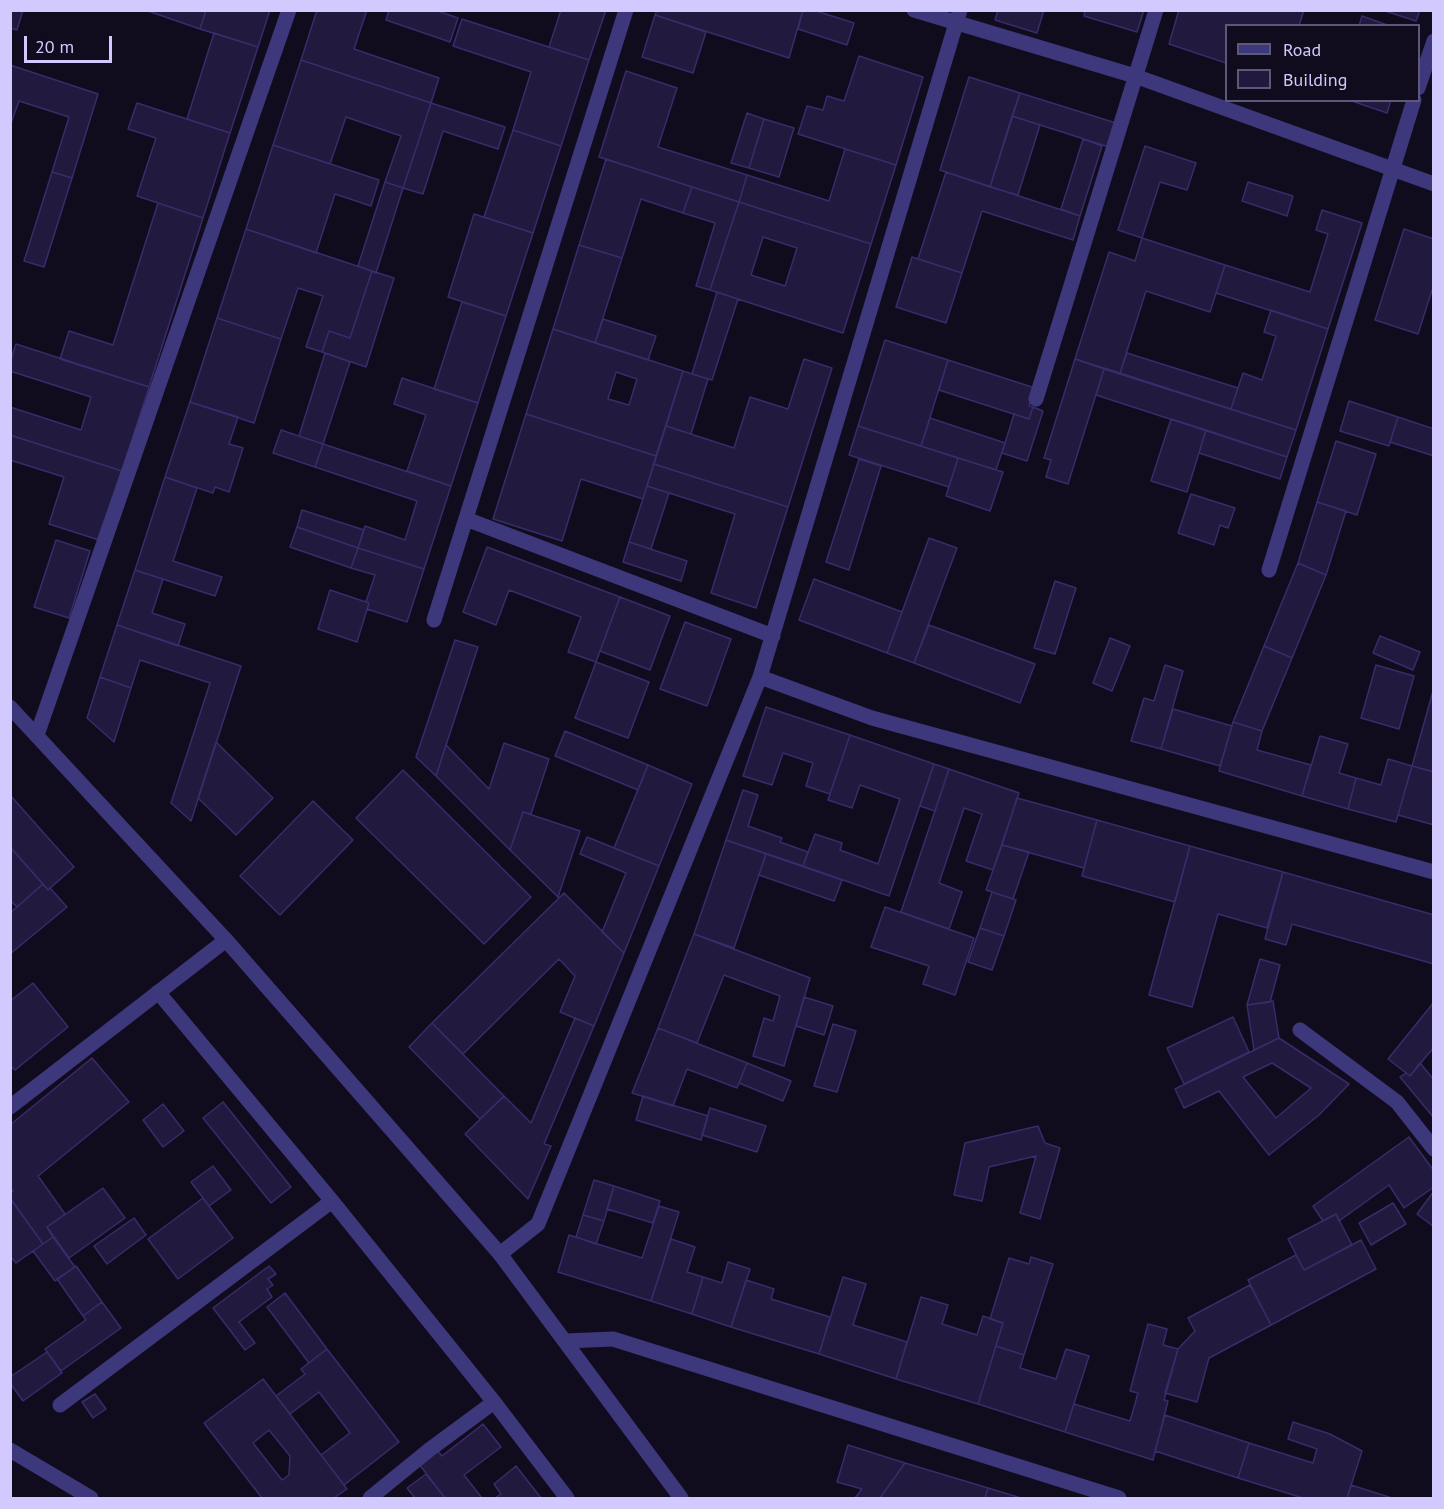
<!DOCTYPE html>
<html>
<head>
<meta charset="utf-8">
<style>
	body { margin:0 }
	#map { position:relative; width:1444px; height:1509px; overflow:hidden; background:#100c1e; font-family:"PT Sans",sans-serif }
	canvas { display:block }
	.frame { position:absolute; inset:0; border:12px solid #d2cafe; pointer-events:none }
	.legend { position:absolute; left:1225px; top:24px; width:195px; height:78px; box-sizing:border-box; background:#100c1e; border:2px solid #5e5878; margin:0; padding:8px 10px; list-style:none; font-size:18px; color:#d2cafe }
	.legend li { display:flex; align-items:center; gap:12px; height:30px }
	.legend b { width:30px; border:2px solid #5e5878 }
	.scale { position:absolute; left:24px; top:36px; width:88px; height:27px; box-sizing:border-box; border:3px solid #d2cafe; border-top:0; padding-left:8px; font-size:18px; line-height:21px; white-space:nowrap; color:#d2cafe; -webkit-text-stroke:4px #100c1e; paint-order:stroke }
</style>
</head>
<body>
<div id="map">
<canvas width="1444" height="1509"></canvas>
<div class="frame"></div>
<ul class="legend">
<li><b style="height:8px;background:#3d387c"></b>Road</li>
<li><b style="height:16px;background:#22193f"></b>Building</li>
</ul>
<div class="scale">20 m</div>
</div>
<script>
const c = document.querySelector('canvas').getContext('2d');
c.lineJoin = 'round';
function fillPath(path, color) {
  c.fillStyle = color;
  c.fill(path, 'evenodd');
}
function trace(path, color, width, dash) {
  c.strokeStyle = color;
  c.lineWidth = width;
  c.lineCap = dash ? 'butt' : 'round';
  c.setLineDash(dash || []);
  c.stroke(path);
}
const building = new Path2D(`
	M10 10H23L17 30 10 28Z
	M145 10H206L200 29Z
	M206 10 221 11 270 10 258 47 200 29Z
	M317 10H367L354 49 439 78 431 103 301 60Z
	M389 10H435L458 18 450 42 386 20Z
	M561 10H606L589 60 549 47Z
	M657 10H803L789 58 655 15Z
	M803 10H813L854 23 847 45 798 29Z
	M998 10H1044L1037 33 995 20Z
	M1085 10H1144L1137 32 1084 16Z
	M1179 10H1304L1299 26H1226V63L1169 44Z
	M1382 10H1420L1416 21Z
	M655 15 706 32 693 73 642 57Z
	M1362 16 1390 26H1359Z
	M462 19 589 60 561 146 513 130 531 72 453 46Z
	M214 33 258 47 230 133 187 119Z
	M859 56 923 77 896 165 798 134 807 106 823 110 827 96 844 101Z
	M301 60 431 103 403 188 385 182 401 136 346 117 330 164 273 145Z
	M10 65 98 94 72 178 52 172 69 117 19 101 10 126Z
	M626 71 677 88 658 147 747 175 739 202 599 157Z
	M969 77 1020 93 990 187 940 170Z
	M1020 93 1116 123 1109 147 1012 116Z
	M1349 100H1391L1387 113Z
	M137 103 230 133 203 218 137 196 156 138 128 129Z
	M431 103 505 127 498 149 443 131 423 194 403 188Z
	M747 113 764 119 749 168 731 163Z
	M1012 116 1040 125 1018 195 990 187Z
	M764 119 794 128 779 177 749 168Z
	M513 130 561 146 533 233 484 217Z
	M1083 139 1102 146 1080 216 1061 209Z
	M273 145 379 180 371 206 335 194 316 253 246 229Z
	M1145 146 1196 163 1187 190 1160 182 1142 238 1118 230Z
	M845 149 896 165 871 244 739 202 747 175 829 201Z
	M606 159 692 187 683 213 641 199 622 258 579 245Z
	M52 172 72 178 44 267 24 261Z
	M946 172 1080 216 1073 240 982 211 962 273 918 259Z
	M385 182 403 188 376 273 358 266Z
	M1248 182 1293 196 1287 216 1242 201Z
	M692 187 739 202 710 290 696 286 715 223 683 213Z
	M739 202 871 244 843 333 710 290ZM763 237 797 248 785 286 751 275Z
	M158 203 203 218 149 387 60 359 69 331 113 345Z
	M1322 210 1362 223 1328 329 1216 293 1225 265 1310 292 1328 234 1316 230Z
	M474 214 533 233 506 316 448 297Z
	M246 229 372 271 350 338 329 331 322 352 306 347 323 296 298 288 281 339 217 318Z
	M1404 229 1434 239V284L1418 334 1375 320Z
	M1142 238 1225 265 1210 312 1146 291 1120 373 1075 359 1109 252 1135 261Z
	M579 245 622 258 595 343 553 329Z
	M912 257 962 273 946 323 896 307Z
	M372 271 394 278 366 367 322 352 329 331 350 338Z
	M717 292 738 299 712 380 692 374Z
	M462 302 506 316 478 403 434 389Z
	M1271 310 1328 329 1296 430 1231 409 1243 373 1262 380 1276 336 1264 332Z
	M217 318 281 339 254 423 190 402Z
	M603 319 656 336 648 360 595 343Z
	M553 329 683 371 656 456 526 414ZM616 372 637 379 629 405 608 399Z
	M885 340 948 360 921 446 858 426Z
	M16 344 149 387 122 471 10 435V407L81 430 91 397 10 371V362Z
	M325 353 350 362 323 444 299 436Z
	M1127 353 1238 388 1231 409 1120 373Z
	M804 359 832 368 788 507 654 464 666 426 734 448 750 397 788 409Z
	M1075 359 1104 369 1068 484 1046 477 1051 460 1044 458Z
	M948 360 1035 388 1029 406 1033 407 1029 419 939 390Z
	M1104 369 1296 430 1287 457 1096 395Z
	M683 371 708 379 691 434 666 426Z
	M402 378 478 403 451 486 407 471 426 415 394 404Z
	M1349 401 1398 417 1389 446 1340 431Z
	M190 402 238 417 229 444 243 448 229 492 215 487 213 493 165 477Z
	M1033 407 1043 411 1027 461 1002 453 1014 414 1029 419Z
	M526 414 656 456 643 499 581 479 562 541 493 519Z
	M1398 417 1434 429V456L1390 442Z
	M930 418 1005 443 996 470 921 446Z
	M1171 419 1206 430 1187 492 1151 481Z
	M858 426 958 458 949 487 849 455Z
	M281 430 323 444 315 467 273 453Z
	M1206 430 1287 457 1280 479 1199 453Z
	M10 435 122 471 99 540 49 524 64 477 10 460Z
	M1336 441 1376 454 1357 515 1317 502Z
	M323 444 451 486 424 569 358 548 365 526 405 540 417 501 315 467Z
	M958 458 1003 472 990 511 946 496Z
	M859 459 881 466 849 570 826 562Z
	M654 464 788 507 756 608 711 593 735 514 647 486Z
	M165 477 197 488 173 561 222 577 215 596 135 570Z
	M647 486 669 493 651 549 629 542Z
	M1191 494 1235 508 1228 528 1220 525 1214 545 1178 533Z
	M1317 502 1346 511 1326 575 1298 563Z
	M302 510 364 530 358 548 297 527Z
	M297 527 358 548 351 568 290 547Z
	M929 538 957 548 914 663 887 653Z
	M56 540 90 551 69 618 34 607Z
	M629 542 687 561 681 581 623 562Z
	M487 547 620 597 596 662 568 652 581 617 509 590 496 625 463 612Z
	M358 548 424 569 407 622 367 609 369 603 366 602 375 575 351 568Z
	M1298 563 1326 575 1292 658 1264 646Z
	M135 570 163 579 152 613 185 624 178 646 117 625Z
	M814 579 902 612 887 653 799 620Z
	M1055 581 1076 588 1055 654 1034 648Z
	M330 590 369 603 357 642 318 629Z
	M620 597 670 616 650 670 600 651Z
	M685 622 731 639 707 706 660 689Z
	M117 625 241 666 191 821 171 803 210 683 140 660 131 688 100 677Z
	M929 625 1035 664 1020 703 914 663Z
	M1380 636 1420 652 1413 670 1373 653Z
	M1110 638 1130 646 1112 691 1093 683Z
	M455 640 478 647 436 776 416 757Z
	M1264 646 1292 658 1262 731 1233 722Z
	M596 662 649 682 628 738 575 718Z
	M1165 665 1183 671 1161 749 1131 741 1144 698 1154 701Z
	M1376 665 1414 676 1399 729 1361 718Z
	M100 677 131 688 114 742 87 718Z
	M1433 691H1434V772L1412 766Z
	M766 707 850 735 830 794 806 786 813 763 783 753 772 785 743 776Z
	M1173 709 1232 726 1220 766 1161 749Z
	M1233 722 1262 731 1257 750 1311 765 1302 796 1219 771Z
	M565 731 648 765 638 790 555 756Z
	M850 735 934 764 889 896 803 866 815 834 842 843 840 850 878 864 900 799 860 785 852 808 828 800Z
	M1320 736 1348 744 1339 773 1356 778 1348 809 1302 796Z
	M216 742 273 798 236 835 198 798Z
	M504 743 549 759 531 814 523 812 510 850 436 776 446 745 489 789Z
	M1388 759 1412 766 1396 822 1348 809 1356 778 1381 785Z
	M934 764 949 769 935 811 920 806Z
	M648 765 692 784 659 866 614 848Z
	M1412 766 1434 772V825L1398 815Z
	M949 769 1019 793 993 870 966 861 982 814 964 808 939 883 962 892 949 929 901 912Z
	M403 770 531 897 484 944 356 818Z
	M743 790 758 795 748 826 782 838 780 842 808 852 803 866 726 840Z
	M10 795 74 867 48 890 10 847Z
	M1017 798 1097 820 1084 868 1002 845Z
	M313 801 353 840 280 915 240 876Z
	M523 812 580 831 558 897 510 850Z
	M1097 820 1190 846 1175 902 1082 876Z
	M587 837 659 866 624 953 602 932 626 873 580 854Z
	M726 840 766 854 734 948 694 934Z
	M1002 845 1029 852 1013 899 986 890Z
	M1190 846 1283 872 1267 928 1218 914 1192 1007 1149 995Z
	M10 847 43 884 17 907 10 900Z
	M766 854 842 880 834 901 759 875Z
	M1283 872 1434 915V964L1292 924 1286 945 1265 939Z
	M43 884 48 890 50 888 67 907 10 954V913Z
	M992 892 1016 900 1004 936 980 928Z
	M564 893 624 953 594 1026 560 1012 575 976 559 959 463 1054 432 1023Z
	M885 907 974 938 955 995 923 984 929 966 871 947Z
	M980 928 1004 936 992 970 968 962Z
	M694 934 810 978 784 1066 753 1056 764 1018 773 1021 780 996 724 975 697 1043 658 1028Z
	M1260 959 1280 965 1270 1002 1247 1005Z
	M33 983 68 1027 15 1070 10 1065V1001Z
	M804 997 833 1006 824 1035 796 1026Z
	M1273 1001 1279 1038 1254 1050 1247 1005Z
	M1434 1002V1047L1410 1076 1388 1059Z
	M1233 1017 1249 1052 1184 1084 1167 1048Z
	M575 1018 594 1026 544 1144 551 1146 528 1199 465 1134 504 1096 531 1123Z
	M432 1023 504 1096 480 1119 409 1047Z
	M833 1024 856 1031 837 1092 814 1086Z
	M658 1028 747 1063 737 1088 687 1069 673 1106 632 1093Z
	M1279 1038 1349 1084 1319 1115 1269 1155 1219 1091 1184 1108 1175 1089ZM1272 1063 1311 1088 1276 1118 1243 1077Z
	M92 1058 129 1102 38 1176 65 1214 47 1227 53 1237 43 1244 10 1198V1193L13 1191 10 1188V1125Z
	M747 1063 791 1081 783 1101 739 1083Z
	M1420 1063 1434 1080V1118L1400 1077 1406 1073 1410 1076Z
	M643 1096 708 1116 701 1140 636 1120Z
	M223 1102 291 1187 271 1203 203 1118Z
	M163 1104 184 1131 163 1147 143 1120Z
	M710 1108 766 1126 757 1152 702 1135Z
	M1038 1126 1045 1143 1060 1148 1040 1219 1020 1213 1036 1156 989 1167 982 1201 954 1195 965 1143Z
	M1409 1137 1434 1171V1187L1404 1208 1389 1185 1339 1221 1336 1214 1323 1221 1313 1206Z
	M213 1166 231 1190 209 1206 191 1182Z
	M594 1180 614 1186 604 1221 583 1215Z
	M614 1186 660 1201 653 1223 607 1209Z
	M103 1188 125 1218 69 1258 47 1227Z
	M1434 1191V1227L1417 1214Z
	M203 1198 233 1238 178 1279 148 1239Z
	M13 1202 43 1244 16 1263 10 1256V1204Z
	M1393 1203 1406 1224 1371 1245 1359 1223Z
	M659 1206 679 1212 651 1301 558 1272 569 1235 642 1258Z
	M1336 1214 1352 1245 1304 1270 1288 1239Z
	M583 1215 604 1221 596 1244 576 1237Z
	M134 1218 146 1235 107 1264 94 1246Z
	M53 1237 75 1267 55 1281 33 1251Z
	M671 1239 695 1247 687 1272 703 1277 692 1314 651 1301Z
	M1361 1240 1376 1269 1271 1325 1248 1280 1296 1255 1304 1270Z
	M1031 1257 1053 1264 1024 1355 996 1346 1003 1323 990 1319 1009 1258 1029 1264Z
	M728 1262 750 1269 731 1327 692 1314 703 1277 722 1283Z
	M76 1266 102 1302 83 1316 57 1279Z
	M269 1266 276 1274 268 1279 273 1285 267 1289 272 1297 239 1322 255 1343 245 1350 213 1308Z
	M843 1277 866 1284 853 1325 907 1342 896 1379 819 1354Z
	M746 1280 774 1289 771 1299 830 1317 819 1354 731 1327Z
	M1250 1285 1271 1325 1209 1358 1197 1402 1165 1393 1178 1349 1195 1331 1188 1318Z
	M285 1293 327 1349 309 1363 267 1307Z
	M921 1297 948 1305 942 1324 977 1335 983 1316 1003 1323 978 1404 896 1379Z
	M102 1302 121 1328 61 1371 45 1349 86 1320 83 1316Z
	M1148 1324 1167 1329 1163 1345 1178 1349 1164 1400 1168 1401 1153 1460 1065 1432 1074 1404 1130 1421 1138 1393 1130 1391Z
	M996 1346 1024 1355 1020 1368 1056 1379 1066 1349 1089 1356 1065 1432 978 1404Z
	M327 1349 399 1442 344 1485 321 1455 350 1433 319 1392 290 1414 276 1396 305 1374 301 1369Z
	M47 1352 62 1373 23 1401 10 1383V1377Z
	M263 1379 347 1489 334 1498H262L204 1423ZM269 1430 290 1456 289 1475 282 1480 253 1443Z
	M95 1394 106 1409 93 1418 82 1402Z
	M1165 1415 1249 1443 1238 1478 1155 1451Z
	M1293 1422 1330 1434 1362 1451 1347 1498H1303L1238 1478 1249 1443 1313 1463 1317 1449 1288 1439Z
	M483 1424 501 1447 464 1475 482 1498H445L419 1464 437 1450 442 1456Z
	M848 1445 905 1463 880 1498H855L862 1489 837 1482Z
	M905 1463 988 1488 985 1498H880Z
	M516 1466 541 1498H495L501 1494 494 1484Z
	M426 1474 445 1498H415L407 1488Z
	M1351 1485 1392 1498H1347Z
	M988 1488 1021 1498H985Z`);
const minor = new Path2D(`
	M914 10 1135 76 1434 184
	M1418 88 1434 41
	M1036 399 1156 10
	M466 519 773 636
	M1269 570 1414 100
	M434 620 626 10
	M760 677 872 718 1434 872
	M37 735 289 10
	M158 992 332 1201 494 1402 429 1450 370 1498
	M1300 1030 1397 1102 1434 1149
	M10 1107 226 940
	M500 1254 538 1224 760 677 960 10
	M566 1341 613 1339 1119 1498
	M494 1402 567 1498
	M60 1405 332 1201
	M10 1450 91 1498`);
const tertiary = new Path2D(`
	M10 707 226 940 500 1254 681 1498`);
fillPath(building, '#22193f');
trace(building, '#3a2b6a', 1.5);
trace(minor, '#3d387c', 15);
trace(tertiary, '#3d387c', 15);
</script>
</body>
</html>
